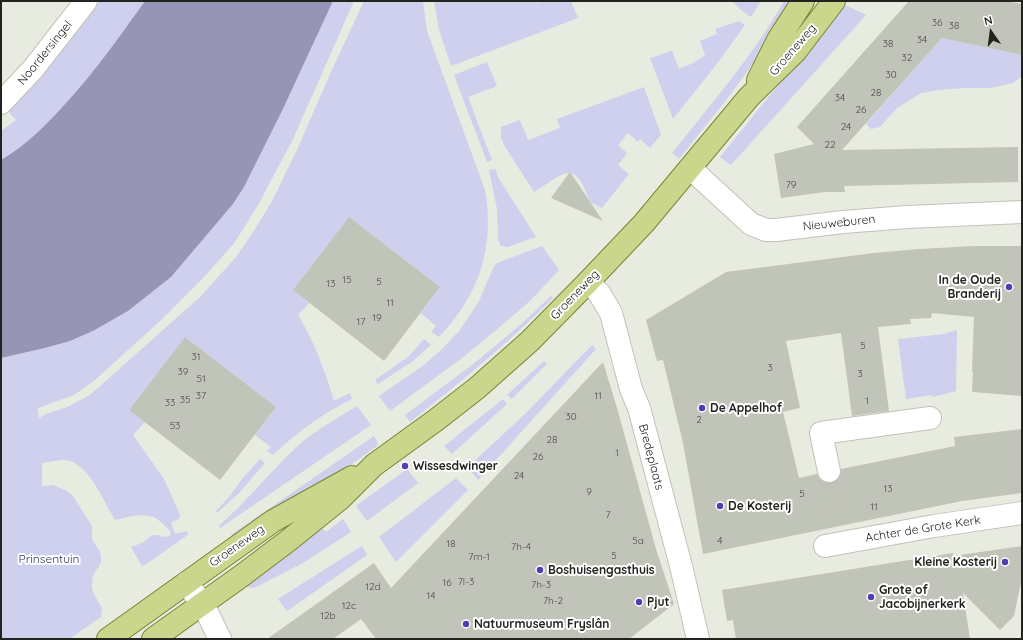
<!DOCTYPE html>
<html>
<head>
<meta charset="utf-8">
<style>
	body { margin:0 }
	#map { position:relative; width:1023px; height:640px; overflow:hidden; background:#e8ebdf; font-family:Quicksand,sans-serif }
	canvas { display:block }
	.frame { position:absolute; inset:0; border:2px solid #22231e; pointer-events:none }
	.north { position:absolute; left:971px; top:12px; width:40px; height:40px; -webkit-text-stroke:3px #fff; paint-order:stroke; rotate:346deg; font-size:11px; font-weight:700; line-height:16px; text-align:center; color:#22231e }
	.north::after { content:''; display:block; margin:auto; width:14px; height:18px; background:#22231e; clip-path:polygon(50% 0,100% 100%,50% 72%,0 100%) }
</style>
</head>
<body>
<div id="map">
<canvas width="1023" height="640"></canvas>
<div class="frame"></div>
<div class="north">N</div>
</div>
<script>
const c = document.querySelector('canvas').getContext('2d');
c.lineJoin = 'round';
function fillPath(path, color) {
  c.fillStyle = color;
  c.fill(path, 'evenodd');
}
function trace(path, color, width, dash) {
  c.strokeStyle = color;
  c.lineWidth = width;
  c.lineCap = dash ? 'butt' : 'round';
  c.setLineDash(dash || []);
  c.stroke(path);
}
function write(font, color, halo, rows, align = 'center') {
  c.font = font + ' Quicksand,sans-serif';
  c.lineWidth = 4;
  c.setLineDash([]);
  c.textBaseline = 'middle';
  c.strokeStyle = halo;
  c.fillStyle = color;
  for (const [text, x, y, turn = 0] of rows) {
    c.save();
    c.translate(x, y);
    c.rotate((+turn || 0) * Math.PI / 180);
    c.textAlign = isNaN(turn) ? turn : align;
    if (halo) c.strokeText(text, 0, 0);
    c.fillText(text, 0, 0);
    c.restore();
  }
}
const green = new Path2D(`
	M99 1H145C107 54 59 127 1 160V131L16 120 8 111 29 89Z
	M333 1H354L293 139 258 205 235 242 206 275 160 321 95 380 74 395 38 408 39 418 48 413 65 408 90 395 200 297 236 257 252 234 271 203 296 152 331 72 364 1H423L427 31 485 190C495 248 479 295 439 337L431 332 436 326 421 313 440 287 349 217 293 290 309 303 298 315C315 343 325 371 334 401L350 393 352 399C322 414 297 432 273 455L267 451 271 447 255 435 276 407 185 337 129 410 145 422 133 435 164 479 180 515 179 519 171 522 175 534 186 531 189 534 145 565 142 566 131 547 144 542 152 535H158L162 537 170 536C172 529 167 529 163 524 160 522 158 519 156 518 144 512 127 517 115 520 104 502 91 468 70 461 62 458 51 462 42 463V486L53 485 67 491 73 496 92 526V539L100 552 101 558V562L92 578 93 579C89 591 97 598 102 608L101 617 69 639H1V358L45 348 70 341 93 331 128 311 171 277 233 204 244 187 282 111Z
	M434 1H535L536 3 542 1H571L578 18 451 66 439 30Z
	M732 1H761L751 17 742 11Z
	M784 1H793L752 65 727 99 679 159 672 153C711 104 753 56 784 1Z
	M845 5 866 15 731 165 720 157 766 100Z
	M739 21 745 25 716 65 673 119 650 58 672 51 679 69 693 63 705 55 700 41 717 34 715 29Z
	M942 38 1022 55 1021 77 1013 83 991 88H965L938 90 921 93 897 108 880 127 871 129 866 124Z
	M487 62 497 86 468 97 492 160 487 162 454 75Z
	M644 87 661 135 650 148 640 139 638 142 628 133 618 145 627 153 618 165 629 174 602 208 590 202C574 158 566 172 534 192L504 145 501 138V127L520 120 528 140 560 128 557 119Z
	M495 169 499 179 536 237 508 247 501 246 498 240 497 209 489 170Z
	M542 246 559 270 531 300 495 331 466 355 390 411 379 396 424 365 442 349 460 330 479 301 494 266 497 263Z
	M551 296 553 298C508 343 460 383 410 422L405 415 477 361 519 326Z
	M957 330 956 391 933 397 932 395 906 399 898 339 944 334Z
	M424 339 431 345 413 361 378 384 375 380 409 356Z
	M592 345 596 349 478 480 468 467 526 413Z
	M544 361 547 364 512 399 507 395Z
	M503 399 507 404 452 454 444 446Z
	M357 406 371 425 220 528 219 526 239 507 286 457 303 441 321 428Z
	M374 436 378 443 377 446 330 480 234 538 231 535Z
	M260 459 265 463 239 493 217 513 216 511 230 496 242 479Z
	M407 469 418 483 367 521 356 506Z
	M456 478 468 490 396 562 379 537Z
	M343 519 351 532 303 563 256 587 250 588 246 584 318 524 326 532Z
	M362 546 367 555 287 611 278 599Z`);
const water = new Path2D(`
	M145 1H333L282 111 244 187 233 204 171 277 128 311 93 331 70 341 45 348 1 358V160C27 145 47 124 67 102 96 70 120 36 145 1Z`);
const building = new Path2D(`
	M909 1H1005L1022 4V55L942 38 842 150 1018 147V182L844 186 845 192H825L781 198 774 154 814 144 797 127Z
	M570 172 603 221 551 198Z
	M349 217 440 287 384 361 293 290Z
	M975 246H1022V396L972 392 973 372H972L974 317 932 313 931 318 910 319 911 324 878 327 889 411 852 416 841 333 786 341 800 408 783 412 799 478 817 474 820 480 826 483H832L838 480 841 475V469L955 446 954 437 1022 429V493L962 501 703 554 683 443 663 360 657 361 646 320 726 272 874 253 919 249Z
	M185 337 276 407 220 480 129 410Z
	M603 362 617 408 656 549 674 604 629 639H376L361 619 333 639H267L374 563 391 588Z
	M1022 546V577L1014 616 1000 630 963 593 970 639H736L733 620 727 621 722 590 953 553V556Z`);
const minorTunnel = new Path2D(`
	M829 471 840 525`);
const minor = new Path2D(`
	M1 103 33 69 86 1
	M690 168 751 224 766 230H776L843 222 907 217 1022 212
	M588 282 599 293 611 313 631 389 639 408 681 566 698 639
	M829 471 821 433 930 418
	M825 546 934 526 1022 513
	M186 583 203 604 220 639`);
const major = new Path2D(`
	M758 80 778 40 803 1
	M108 639 273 521 352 477
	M153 639 240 577 289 540 340 499 374 465 436 420 477 388 530 341 588 282 644 223 749 97 795 52 834 1`);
const markers = [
	[1009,287,4,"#543cb3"],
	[702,408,4,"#543cb3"],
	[405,466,4,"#543cb3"],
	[720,506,4,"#543cb3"],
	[1005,562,4,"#543cb3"],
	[540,570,4,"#543cb3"],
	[871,597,4,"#543cb3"],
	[639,602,4,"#543cb3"],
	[466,624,4,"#543cb3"]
];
const numberNames = [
	["36",937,23],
	["38",954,26],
	["34",922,40],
	["38",888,44],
	["32",907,58],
	["30",891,75],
	["28",876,93],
	["34",840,98],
	["26",861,110],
	["24",846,127],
	["22",830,145],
	["79",791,185],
	["15",347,280],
	["5",379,282],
	["13",331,284],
	["11",390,303],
	["19",377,318],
	["17",361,322],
	["5",863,346],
	["31",196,357],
	["3",770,368],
	["39",183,372],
	["3",860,374],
	["51",201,379],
	["37",201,396],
	["11",598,396],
	["35",185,400],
	["1",867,401],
	["33",170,403],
	["30",571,417],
	["2",699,420],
	["53",175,426],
	["28",552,440],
	["1",617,453],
	["26",538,457],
	["24",519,476],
	["13",888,489],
	["9",589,492],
	["5",802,494],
	["11",874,507],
	["7",608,515],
	["5a",638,541],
	["4",720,541],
	["18",451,544],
	["7h-4",521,547],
	["5",614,556],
	["7m-1",479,557],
	["7l-3",466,582],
	["16",447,583],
	["7h-3",541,585],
	["12d",373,587],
	["14",431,596],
	["7h-2",553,601],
	["12c",349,606],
	["12b",328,616]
];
const streetNames = [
	["Groeneweg",793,50,-49],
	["Noordersingel",45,53,-51],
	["Nieuweburen",839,223,-6],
	["Groeneweg",575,295,-46],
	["Bredeplaats",651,457,75],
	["Achter de Grote Kerk",923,529,-9],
	["Groeneweg",237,546,-35]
];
const poiNames = [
	["In de Oude",1001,280,"right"],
	["Branderij",1001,294,"right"],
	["De Appelhof",710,408],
	["Wissesdwinger",413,466],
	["De Kosterij",728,506],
	["Kleine Kosterij",997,562,"right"],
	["Boshuisengasthuis",548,570],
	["Grote of",879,590],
	["Jacobijnerkerk",879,604],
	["Pjut",647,602],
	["Natuurmuseum Fryslân",474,624]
];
const parkNames = [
	["Prinsentuin",49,559]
];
fillPath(green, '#cfcfee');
fillPath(water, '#9695b6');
fillPath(building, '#c1c4b8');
trace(minorTunnel, '#c0c3b8', 22, [22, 11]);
trace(minor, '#c0c3b7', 24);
trace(major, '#788532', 24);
trace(minor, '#fff', 22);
trace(major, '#cad68b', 22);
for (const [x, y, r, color] of markers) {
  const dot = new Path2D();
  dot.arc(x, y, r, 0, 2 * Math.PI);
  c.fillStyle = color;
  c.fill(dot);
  trace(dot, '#fff', 1.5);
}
write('10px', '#4a4b44', null, numberNames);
write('12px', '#22231e', '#fff', streetNames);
write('bold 12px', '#22231e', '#fff', poiNames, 'left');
write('12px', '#3c3866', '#fff', parkNames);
</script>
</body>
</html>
